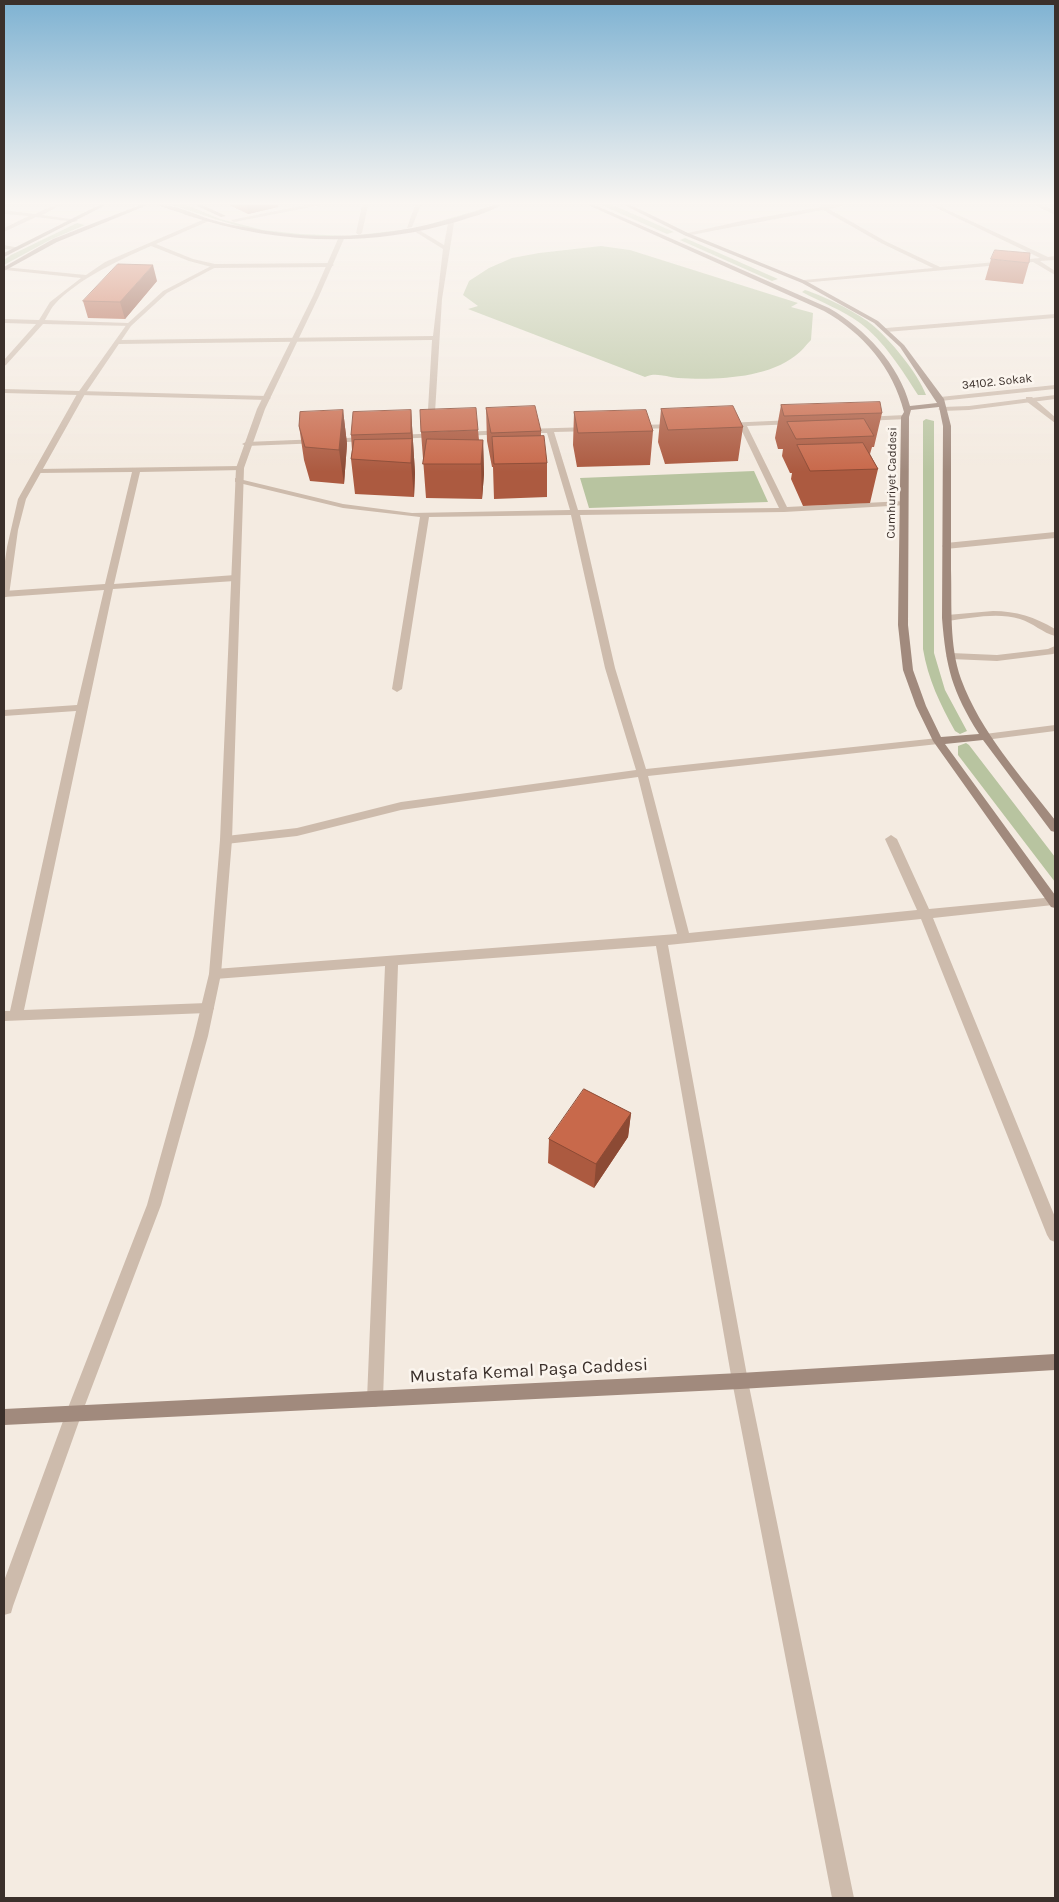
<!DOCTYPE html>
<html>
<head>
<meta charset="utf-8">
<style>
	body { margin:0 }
	#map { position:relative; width:1059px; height:1902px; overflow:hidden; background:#f4ebe1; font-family:Karla,sans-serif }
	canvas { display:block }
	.frame { position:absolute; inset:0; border:5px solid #3b302b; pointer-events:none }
</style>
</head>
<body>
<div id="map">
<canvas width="1059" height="1902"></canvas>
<div class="frame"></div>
</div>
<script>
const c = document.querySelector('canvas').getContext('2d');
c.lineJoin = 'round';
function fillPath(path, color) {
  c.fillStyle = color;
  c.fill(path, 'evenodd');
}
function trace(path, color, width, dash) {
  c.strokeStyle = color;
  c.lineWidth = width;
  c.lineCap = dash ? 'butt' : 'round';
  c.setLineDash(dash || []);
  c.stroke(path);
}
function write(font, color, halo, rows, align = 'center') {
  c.font = font + ' Karla,sans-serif';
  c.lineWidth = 5;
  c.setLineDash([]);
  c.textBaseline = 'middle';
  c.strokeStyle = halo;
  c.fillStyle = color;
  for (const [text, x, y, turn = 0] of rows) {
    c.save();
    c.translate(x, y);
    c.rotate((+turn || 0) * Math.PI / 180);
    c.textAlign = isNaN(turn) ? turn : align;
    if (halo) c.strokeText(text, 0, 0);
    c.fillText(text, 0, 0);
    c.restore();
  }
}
const green = new Path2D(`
	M172 205H187L220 219 263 230 300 234 350 236 417 228 495 205C419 233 341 246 260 231 230 225 201 214 172 205Z
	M601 205H613L674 232 667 234Z
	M77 223 85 225 50 240 4 265V260L11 255Z
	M685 238 778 279 772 281 680 240Z
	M601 246 630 250 798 303 791 307 813 313 811 340C806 345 801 352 795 356 765 379 714 380 678 378 666 377 656 372 645 377L468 309 478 306 463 295 469 281 489 268 512 258 539 253Z
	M805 290C822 295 856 312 870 323 889 338 918 373 926 395H918C902 370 884 341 860 323 842 310 821 302 802 292Z
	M926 419 934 421V653L945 690 967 731 960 734 955 731C940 704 928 679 923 649V421Z
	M754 471 768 502 589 508 580 478Z
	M966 743 969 745 1055 857V882L958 755V746Z`);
const service = new Path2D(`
	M993 611C1016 611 1035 617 1055 629V636C1043 633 1033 623 1020 619 997 612 971 618 947 621L942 618 947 615Z
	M1055 646V653L1053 654 997 661 951 659 946 656 951 653 997 655 1048 649Z`);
const minor = new Path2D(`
	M54 205H61L42 215 78 220 75 222 36 217 4 232V228L29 216 4 214V210L35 214Z
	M305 205H322L234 222 231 220Z
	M362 205H368L362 233 359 235 356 233Z
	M415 205H421L412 227 407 228Z
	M821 205H847L829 209 885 241 940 267 1040 258 930 205H937L1048 257 1055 256V260L1040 261 1055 271V275L1033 262 802 283 804 280 933 268 881 243 823 210 686 236 683 234 746 220 821 207Z
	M207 218 209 221 156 244 193 259 215 264 331 263 334 265 331 267 215 268 189 261 151 246C121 259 78 279 55 304 51 308 48 315 45 320L129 323 131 324V326L43 324 6 365 4 366V360L36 324 4 323V319L39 320 50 302 81 278 5 270 4 267 86 275 105 262Z
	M451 221 454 223 442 299 434 429 427 427 432 340 118 344 115 342 118 340 433 336 443 249 414 231 419 230 444 245 448 223Z
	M4 245 20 248 17 250 4 249Z
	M1055 314V318L886 332 883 330 886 328Z
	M4 389 267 396 271 398 267 400 4 393Z
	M1026 397H1032L1055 417V423L1026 401Z
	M905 415H908V419L863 421 859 419 863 417Z
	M793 420H796V424L747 426 787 507 904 501 908 503 907 505 784 512 580 515 615 668 646 769 938 738 943 741 938 744 648 776 689 933 917 910 885 839 891 835 897 839 929 909 1055 897V905H1053L933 918 1055 1217V1242L1050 1240 1047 1235 921 919 668 945 748 1381 854 1898H832L732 1381 656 946 398 965 383 1399 381 1405 375 1407 369 1405 367 1399 385 966 215 979 211 977 209 974 211 971 215 969 677 934 638 777 401 810 297 836 226 844 222 843 220 840 222 837 226 836 297 828 401 802 636 770 605 668 571 515 429 517 402 689 397 692 392 689 420 517 343 508 235 482V478L343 504 412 513 570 510 547 433H523L519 431 523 429 591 427H594V431L554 432 578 510 779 508 740 427H726L722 425 726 423Z
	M679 424V428H676L636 429 632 427 636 425Z
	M504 430 508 432 507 434 464 436 460 434 464 432Z
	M442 433 443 435 439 437 396 439 392 437 396 435Z
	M369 437H372V441L246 446 242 444 246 442Z
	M240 466 244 468 243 470 140 472 114 584 235 575 239 578 235 581 113 589 24 1010 207 1003 212 1004 214 1008 212 1012 207 1013 4 1021V1011H10L76 711 4 716V710L77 705 104 590 4 597V591L105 584 132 472 38 473 34 471 38 469Z
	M1055 532V538L946 549 942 546 946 543Z
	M1055 725V731L985 740 980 737 985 734Z`);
const tertiary = new Path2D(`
	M1034 205H1042L1055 211V215Z
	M341 237 344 239 319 296 265 409 244 468 232 840 221 974 208 1036 161 1205 82 1413 13 1606 11 1613 4 1615V1581L66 1413 147 1205 194 1036 209 974 220 840 236 468 257 409 313 296 338 239Z
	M213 265 218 266 167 293 131 326 85 394 26 499 18 530 9 595 4 598V568L7 547 18 499 77 394 127 324 163 291Z
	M1055 385V389L940 401 936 399 940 397Z
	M1055 395V399L969 410 942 411 938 409 942 407 969 406Z`);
const secondary = new Path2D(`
	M99 205H106L4 257V253Z
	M140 205H148L57 242 4 271V267L53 239Z
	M158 205C176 205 192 213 209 219 222 223 236 226 250 228 334 245 414 234 494 205H502C488 213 471 217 456 222 366 248 275 244 186 215 177 211 166 209 158 205Z
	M195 205H203L226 216 221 217Z
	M588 205H595L829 308C865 329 899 364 910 406L937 403 900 347 874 323 802 283 684 235 624 205H631L688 233 806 281 878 321 904 345 944 399 951 426C951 474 951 522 951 570 952 606 949 645 961 679 981 733 1021 776 1055 820V832L1051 831 983 740 945 744 1055 895V908L1051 907 933 741 916 706 903 670 898 625 901 417 904 412C893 368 863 333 824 311ZM939 407 943 426 942 618C946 668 952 691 979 734L941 737 926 706 913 670 908 625 909 417 911 410Z
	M1055 1354V1370L740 1389 4 1425V1409L740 1373Z`);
const wall = new Path2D(`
	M229 205H278V207L248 214Z
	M991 259 1029 263 1023 284 985 280Z
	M157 281 125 319 88 318 83 301Z
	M781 405 882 413 874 447H872L870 454 878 469 870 503 803 506 791 479 792 473H790L782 456 783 449H778L775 438Z
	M486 408 541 431V436L547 463V497L494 499 493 467H492L487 441Z
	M661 409 743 427 738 461 665 464 658 442Z
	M343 410 347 444 344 484 310 481 304 460 299 426Z
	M411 410 415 473 414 497 355 494 351 459 352 450 351 435Z
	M574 412 653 431 650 465 577 467 573 445Z
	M478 430 479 440H483L484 474 482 499 426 498 421 432Z
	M631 1113 628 1137 594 1188 548 1163 549 1139Z`);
const shadedWall = new Path2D(`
	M247 205H278V207L248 214Z
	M153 265 157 281 125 319 120 302Z
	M343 410 347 444 344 484 339 450Z
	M411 410 415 473 414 497 411 463 412 448 411 433Z
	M483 440 484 474 482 499 481 464Z
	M631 1113 628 1137 594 1188 596 1164Z`);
const building = new Path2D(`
	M995 250 1030 253 1029 263 991 259Z
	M118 264 153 265 120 302 83 301Z
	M880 402 882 413 784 416 781 405Z
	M535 406 541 431 491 433 486 408Z
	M733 406 743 427 668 430 661 409Z
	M476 408 478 430 421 432 420 410Z
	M343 410 339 450 305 447 299 426 300 412Z
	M411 410V433L351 435 353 412Z
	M646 410 653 431 578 433 574 412Z
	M864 419 874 436 796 439 787 422Z
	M544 436 547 463 494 464 492 437Z
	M412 439 411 463 351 459 354 440Z
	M427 439 483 440 481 464H423Z
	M863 443 878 469 810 471 797 445Z
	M584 1089 631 1113 596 1164 549 1139Z`);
const farStreetnames = [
	["34102. Sokak",997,382,-6],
	["Cumhuriyet Caddesi",892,483,-89]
];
const nearStreetnames = [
	["Mustafa Kemal Paşa Caddesi",529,1371,-3]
];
fillPath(green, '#b8c4a0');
fillPath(service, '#cdbbac');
fillPath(minor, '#cdbbac');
fillPath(tertiary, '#cdbbac');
fillPath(secondary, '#a18a7d');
fillPath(wall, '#ac5a40');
fillPath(shadedWall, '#8c4a34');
fillPath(building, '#c8694b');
trace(building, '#8c4a34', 1);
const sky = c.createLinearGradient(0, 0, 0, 472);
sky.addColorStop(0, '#7eb2d2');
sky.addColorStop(0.43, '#faf6f2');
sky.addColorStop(1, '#faf6f200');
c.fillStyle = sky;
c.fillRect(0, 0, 1059, 472);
write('12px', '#3b302b', '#fbf5ee', farStreetnames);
write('18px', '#3b302b', '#fbf5ee', nearStreetnames);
</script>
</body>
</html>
